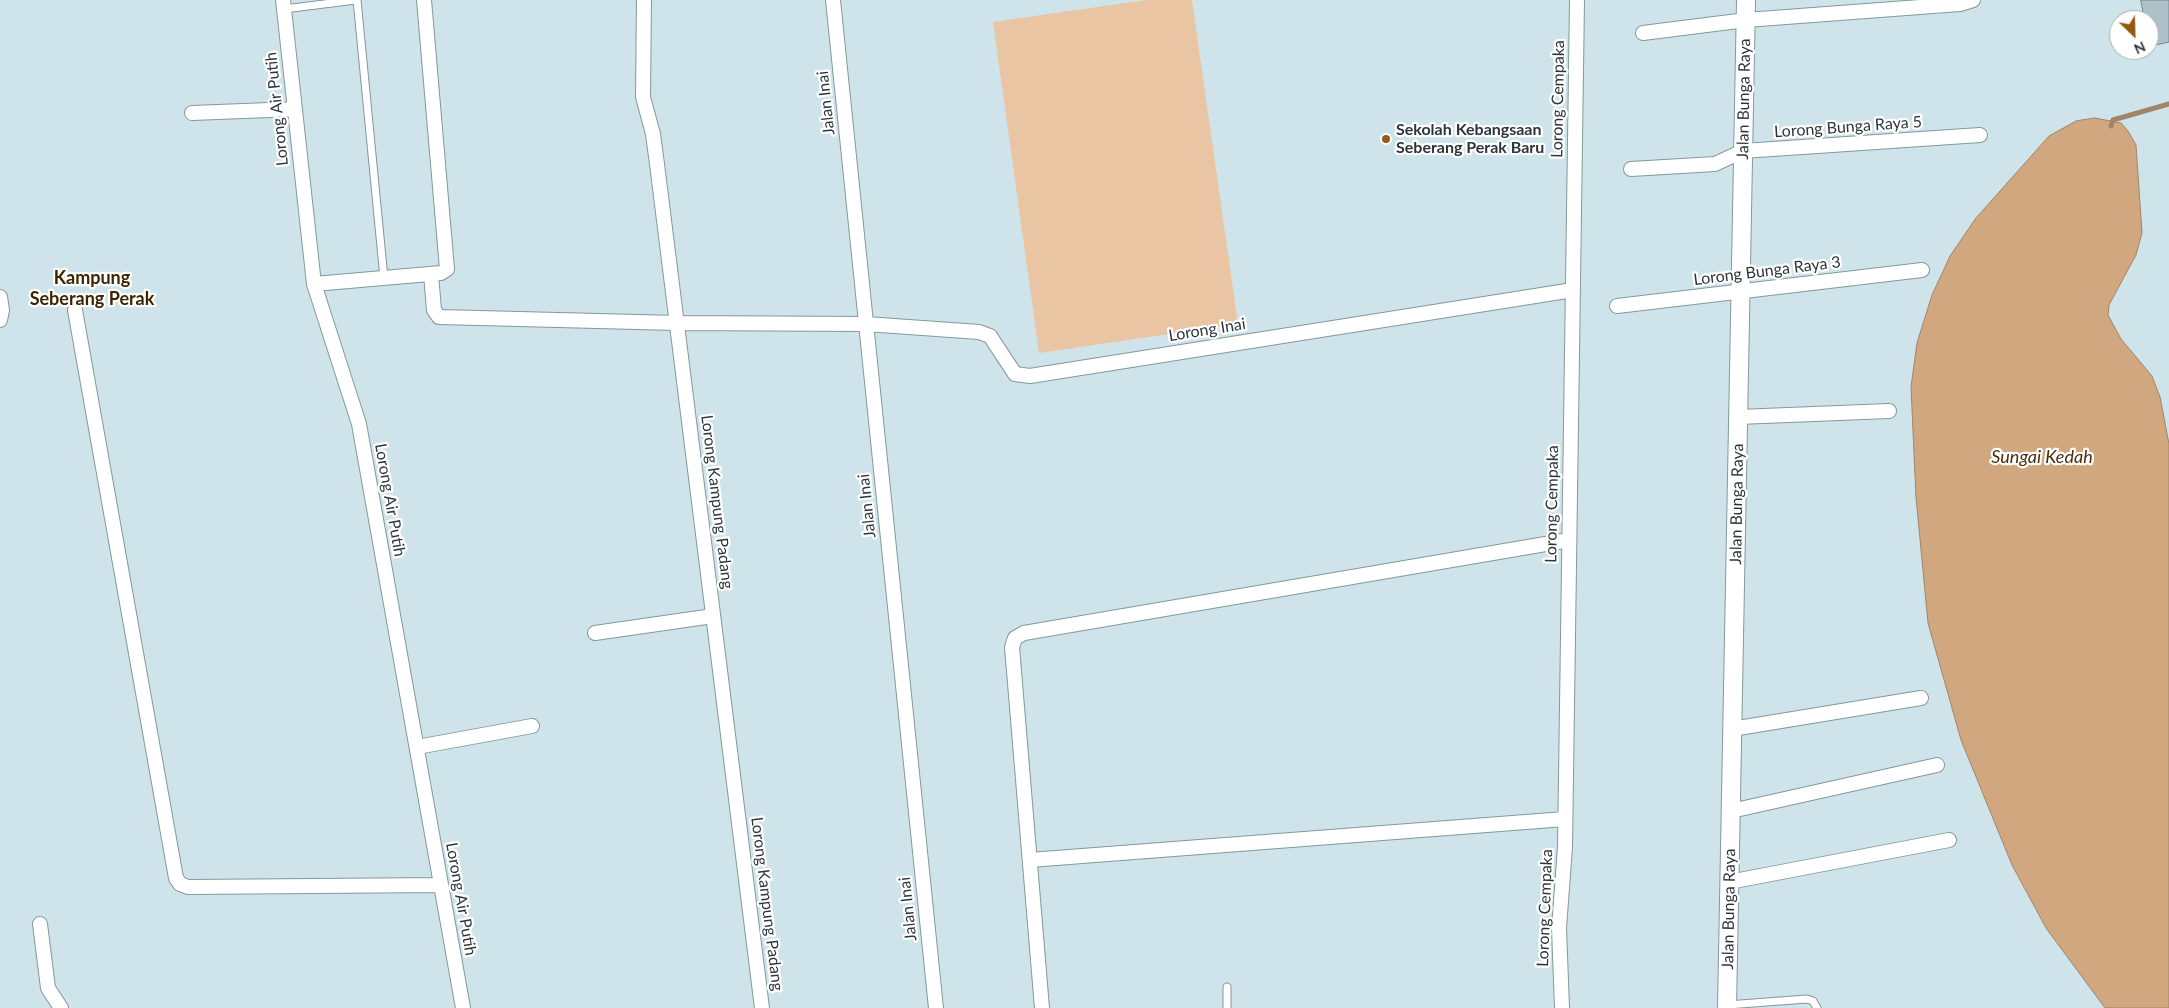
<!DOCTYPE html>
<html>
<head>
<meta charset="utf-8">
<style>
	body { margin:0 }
	#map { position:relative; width:2169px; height:1008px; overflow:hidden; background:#cee4ea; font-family:Lato,sans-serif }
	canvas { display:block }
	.north { position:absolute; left:2109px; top:10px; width:50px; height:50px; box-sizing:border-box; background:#fff; border:1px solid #abaeaf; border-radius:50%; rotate:156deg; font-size:14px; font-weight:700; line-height:20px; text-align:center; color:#2c3537 }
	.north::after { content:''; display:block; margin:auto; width:18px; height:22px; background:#925a14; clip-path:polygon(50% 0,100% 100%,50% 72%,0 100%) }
</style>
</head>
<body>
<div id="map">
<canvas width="2169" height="1008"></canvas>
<div class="north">N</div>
</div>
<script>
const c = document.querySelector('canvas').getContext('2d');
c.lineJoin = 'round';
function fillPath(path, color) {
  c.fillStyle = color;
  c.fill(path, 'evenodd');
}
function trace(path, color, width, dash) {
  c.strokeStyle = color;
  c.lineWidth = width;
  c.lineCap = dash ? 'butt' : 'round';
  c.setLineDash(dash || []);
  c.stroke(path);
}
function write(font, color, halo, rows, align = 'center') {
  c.font = font + ' Lato,sans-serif';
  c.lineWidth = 4.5;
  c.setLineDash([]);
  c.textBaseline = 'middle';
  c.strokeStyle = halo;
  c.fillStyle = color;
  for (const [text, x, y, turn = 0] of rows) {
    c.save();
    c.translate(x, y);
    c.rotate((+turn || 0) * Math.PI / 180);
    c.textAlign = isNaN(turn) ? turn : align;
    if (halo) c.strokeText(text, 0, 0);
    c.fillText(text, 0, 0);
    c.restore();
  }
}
const green = new Path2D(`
	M1146 0H1192L1238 324 1039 353 993 22Z`);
const water = new Path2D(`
	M2095 118 2121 123 2128 131 2136 145 2142 233 2136 255 2109 305 2108 315 2121 339 2152 376 2160 397 2169 444V1008H2105L2046 928 2012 865 1961 740 1928 623 1916 497 1911 387 1917 343 1932 295 1950 256 1976 218 2049 136 2076 121Z`);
const stream = new Path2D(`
	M2111 126 2113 120 2169 104`);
const building = new Path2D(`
	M2141 0H2169V42L2151 46 2149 20H2145Z`);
const service = new Path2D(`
	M357 0 384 278
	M284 9 356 0
	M1727 1005 1807 999 1813 1001 1817 1008
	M1227 1008V987`);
const minor = new Path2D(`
	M283 0 314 284 359 424 463 1008
	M644 0 643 97 653 134 657 164 762 1008
	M833 0 936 1008
	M1643 33 1746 20 1960 4 1973 0
	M192 113 295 109
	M1631 169 1715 164 1743 151 1980 135
	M431 274 434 310 439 317 677 323 866 324 979 332 990 336 1015 374 1030 376 1573 290
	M314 284 441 273 447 269 424 0
	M0 297 2 310 0 320
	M1617 306 1922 270
	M75 310 176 878 180 884 188 887 441 885
	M1738 417 1889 411
	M595 633 713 616
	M1732 729 1921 698
	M417 747 532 726
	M1731 811 1937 765
	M1030 860 1565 819
	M1729 882 1949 840
	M40 924 48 988 61 1008
	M1042 1008 1012 647 1015 638 1024 633 1569 540
	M1562 1008 1559 928 1565 847 1577 0`);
const tertiary = new Path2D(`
	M1727 1008 1746 0`);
const markers = [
	[1386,139,5,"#925a14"]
];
const streetNames = [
	["Lorong Cempaka",1558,99,-89],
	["Jalan Bunga Raya",1744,99,-89],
	["Jalan Inai",826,103,-96],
	["Lorong Air Putih",277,109,-96],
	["Lorong Bunga Raya 5",1848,127,-4],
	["Lorong Bunga Raya 3",1767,271,-7],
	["Lorong Inai",1207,330,-9],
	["Lorong Air Putih",390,500,80],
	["Lorong Kampung Padang",717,502,83],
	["Lorong Cempaka",1552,504,-89],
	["Jalan Bunga Raya",1737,504,-89],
	["Jalan Inai",867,506,-96],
	["Lorong Air Putih",461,899,80],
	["Lorong Kampung Padang",767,904,83],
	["Lorong Cempaka",1545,908,-88],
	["Jalan Inai",908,909,-96],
	["Jalan Bunga Raya",1729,909,-89]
];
const poiNames = [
	["Sekolah Kebangsaan",1396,130],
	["Seberang Perak Baru",1396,148]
];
const neighbourhoodNames = [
	["Kampung",92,278],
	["Seberang Perak",92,299]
];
const waterNames = [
	["Sungai Kedah",2042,457]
];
fillPath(green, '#e9c5a3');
fillPath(water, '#d1a77f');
trace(water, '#a08569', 1);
trace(stream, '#a08569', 5);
fillPath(building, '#adc2c8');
trace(building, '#74888d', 1);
trace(service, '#84989d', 9);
trace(minor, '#84989d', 16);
trace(tertiary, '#84989d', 20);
trace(service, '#fff', 7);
trace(minor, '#fff', 14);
trace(tertiary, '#fff', 18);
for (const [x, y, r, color] of markers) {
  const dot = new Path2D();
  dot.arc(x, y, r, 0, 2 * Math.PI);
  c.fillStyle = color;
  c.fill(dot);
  trace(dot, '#fff', 2);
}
write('16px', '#2c3537', '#fff', streetNames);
write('bold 16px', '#2c3537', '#fff', poiNames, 'left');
write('bold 18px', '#3f2404', '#fff', neighbourhoodNames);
write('italic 18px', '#4a2d0d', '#fff', waterNames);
</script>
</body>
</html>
